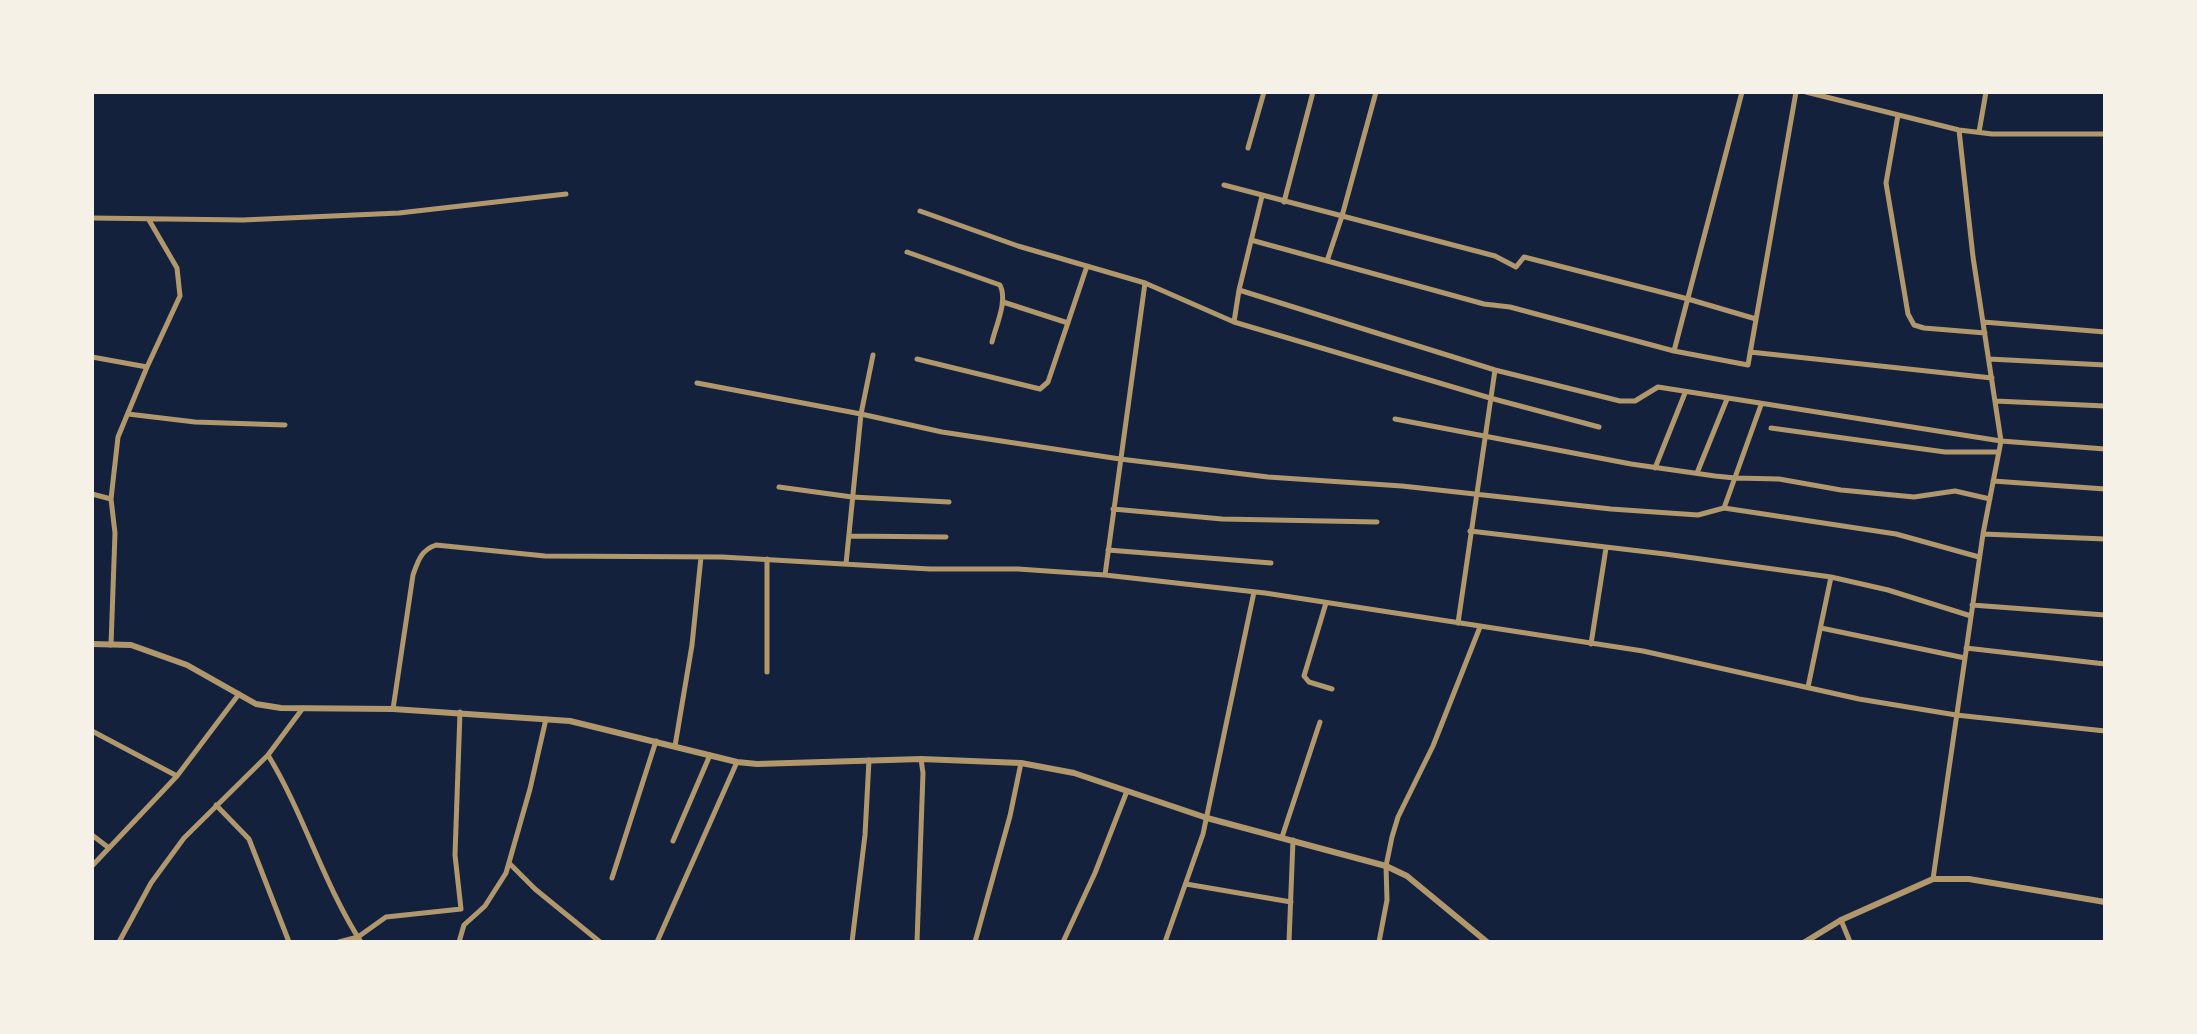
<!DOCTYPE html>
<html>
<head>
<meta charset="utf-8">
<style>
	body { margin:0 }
	#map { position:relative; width:2197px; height:1034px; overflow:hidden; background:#14213d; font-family:"PT Sans Narrow",sans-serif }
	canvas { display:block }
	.frame { position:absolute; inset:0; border:94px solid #f6f1e7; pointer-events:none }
</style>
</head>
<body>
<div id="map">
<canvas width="2197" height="1034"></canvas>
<div class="frame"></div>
</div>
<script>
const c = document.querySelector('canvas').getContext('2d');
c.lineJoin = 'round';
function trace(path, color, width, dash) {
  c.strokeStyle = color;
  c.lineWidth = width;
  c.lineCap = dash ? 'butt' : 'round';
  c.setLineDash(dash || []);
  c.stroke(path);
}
const minor = new Path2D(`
	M1806 92 1959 130 1992 134H2105
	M1898 115 1886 183 1908 314 1914 325 1924 328 1985 333
	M1979 132 1986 92
	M1248 148 1264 92
	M1224 185 1495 256 1516 267 1524 257 1688 299 1756 319
	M1284 202 1313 92
	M920 211 1018 246 1145 283 1234 322 1490 398 1599 427
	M92 218 243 220 399 213 566 194
	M1251 240 1484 304 1510 307 1674 351 1748 365 1796 92
	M907 252 1000 285C1008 301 996 325 992 342
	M1327 261 1342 216 1376 92
	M1239 290 1495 370 1620 401H1635L1658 387 2001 441 2105 449
	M1003 302 1068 323
	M1234 322 1239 290 1262 196
	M1983 322 2105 332
	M1674 351 1742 92
	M1750 352 1992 378
	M92 357 147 367
	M917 359 1040 389 1048 382 1087 266
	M1989 359 2105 365
	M697 383 861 414 942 432 1120 459 1268 477 1402 486 1611 509 1698 515 1724 508 1896 534 1979 557
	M1995 401 2105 406
	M128 414 195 422 285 425
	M1395 419 1631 464 1715 476 1735 478 1779 479 1841 490 1914 497 1955 491 1990 499
	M1771 428 1945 452H1999
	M1655 468 1685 393
	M1697 473 1727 399
	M1993 481 2105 489
	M779 487 852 497 949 502
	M92 494 111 499
	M1724 508 1761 405
	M1113 509 1222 519 1377 522
	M1470 531 1665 554 1831 577 1888 590 1971 616
	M1983 534 2105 539
	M849 536 946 537
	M1108 550 1271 563
	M767 559V672
	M846 564 861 414 873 355
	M1105 575 1145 283
	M1326 603 1304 676 1309 682 1332 689
	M1972 605 2105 615
	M1458 623 1495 370
	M1821 628 1965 658
	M1591 644 1606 548
	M111 645 115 533 111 499 118 437 147 367 180 296 177 268 149 220
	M1966 648 2105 664
	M1808 687 1831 577
	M303 708 268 755C304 814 323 883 361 942
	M393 709 413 575C418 561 421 550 436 545L545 556 722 557 930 569H1018L1105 575 1265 593 1643 651 1859 699 1956 715 2105 731
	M92 731 177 776
	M675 746 692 645 701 557
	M216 805 249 839 289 942
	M92 835 109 848
	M1282 837 1320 722
	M673 841 710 755
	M510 864 535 889 600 942
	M92 866 177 776 239 694
	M612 878 656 741
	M1933 879 1983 534 2001 441 1973 257 1959 130
	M1186 884 1291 902
	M1841 920 1850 942
	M119 942 151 883 184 838 268 755
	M339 942 358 937 386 917 461 909 455 855 460 712
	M459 942 464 925 485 906 506 873 530 789 546 719
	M657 942 737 762
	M852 942 865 835 869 760
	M917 942 923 773 921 759
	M975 942 1010 816 1021 763
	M1063 942 1095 873 1127 791
	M1165 942 1203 834 1254 592
	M1289 942 1293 840
	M1379 942 1387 900 1386 866 1392 837 1398 817 1433 746 1480 627`);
const tertiary = new Path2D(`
	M92 644 131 645 187 665 256 704 281 708 393 709 570 721 737 762 757 764 921 759 1021 763 1074 773 1207 818 1386 866 1407 876 1487 942
	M1805 942 1841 920 1933 879H1969L2105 902`);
trace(minor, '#b1986c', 5);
trace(tertiary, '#b1986c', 6);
</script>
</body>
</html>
